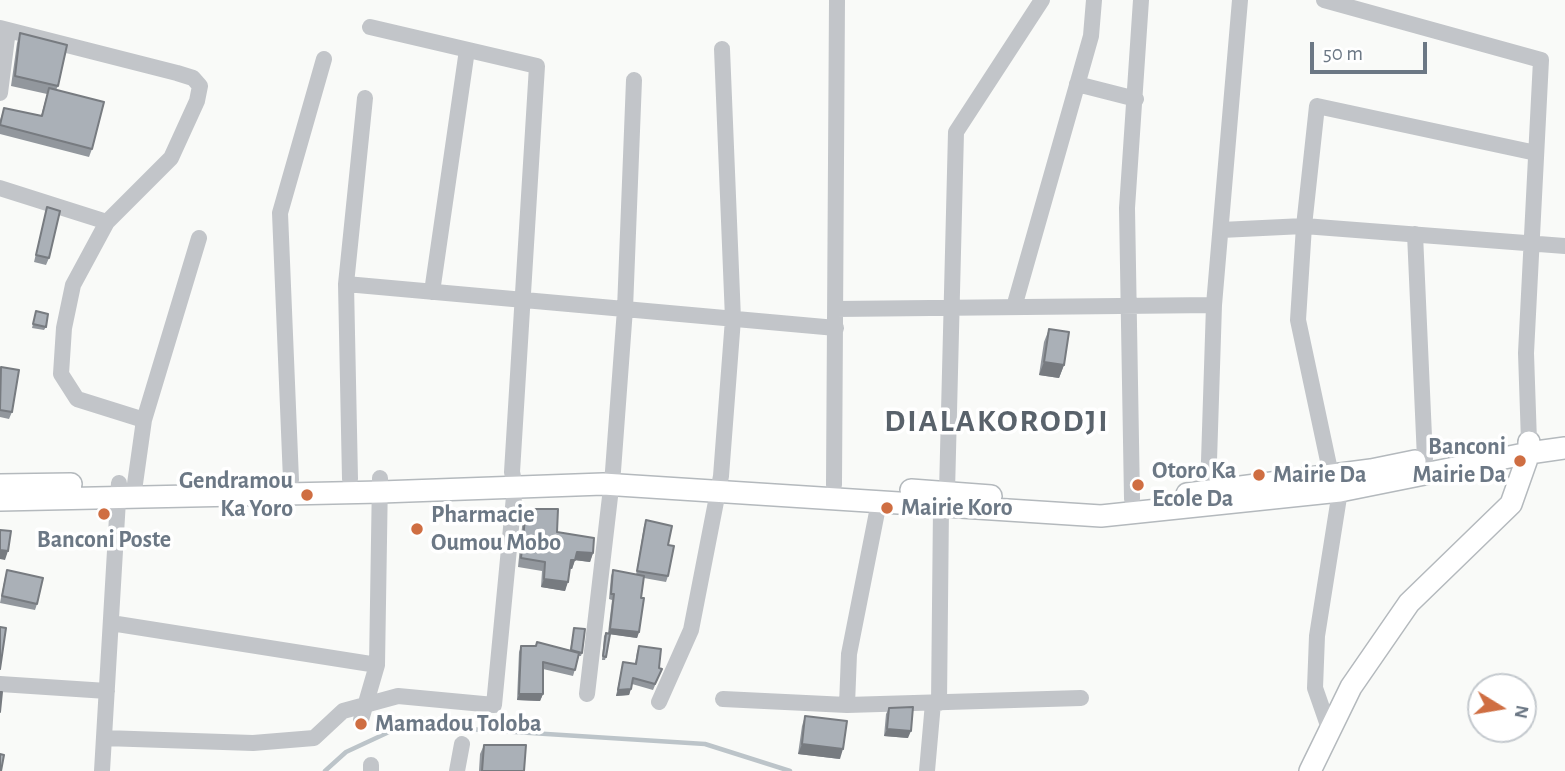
<!DOCTYPE html>
<html>
<head>
<meta charset="utf-8">
<style>
	body { margin:0 }
	#map { position:relative; width:1565px; height:771px; overflow:hidden; background:#f9faf8; font-family:"Alegreya Sans",sans-serif }
	canvas { display:block }
	.north { position:absolute; left:1467px; top:673px; width:70px; height:70px; box-sizing:border-box; background:#fff; border:2px solid #c4c9ce; border-radius:50%; rotate:101deg; font-size:19px; font-weight:700; line-height:28px; text-align:center; color:#6c7885 }
	.north::after { content:''; display:block; margin:auto; width:24px; height:32px; background:#cf6e42; clip-path:polygon(50% 0,100% 100%,50% 72%,0 100%) }
	.scale { position:absolute; left:1310px; top:42px; width:117px; height:32px; box-sizing:border-box; border:4px solid #6c7885; border-top:0; padding-left:9px; font-size:21px; line-height:24px; white-space:nowrap; color:#6c7885; -webkit-text-stroke:5px #fff; paint-order:stroke }
</style>
</head>
<body>
<div id="map">
<canvas width="1565" height="771"></canvas>
<div class="north">N</div>
<div class="scale">50 m</div>
</div>
<script>
const c = document.querySelector('canvas').getContext('2d');
c.lineJoin = 'round';
function trace(path, color, width, dash) {
  c.strokeStyle = color;
  c.lineWidth = width;
  c.lineCap = dash ? 'butt' : 'round';
  c.setLineDash(dash || []);
  c.stroke(path);
}
function fillPath(path, color) {
  c.fillStyle = color;
  c.fill(path, 'evenodd');
}
function write(font, color, halo, rows, align = 'center') {
  c.font = font + ' "Alegreya Sans",sans-serif';
  c.lineWidth = 7;
  c.setLineDash([]);
  c.textBaseline = 'middle';
  c.strokeStyle = halo;
  c.fillStyle = color;
  for (const [text, x, y, turn = 0] of rows) {
    c.save();
    c.translate(x, y);
    c.rotate((+turn || 0) * Math.PI / 180);
    c.textAlign = isNaN(turn) ? turn : align;
    if (halo) c.strokeText(text, 0, 0);
    c.fillText(text, 0, 0);
    c.restore();
  }
}
const stream = new Path2D(`
	M325 771 346 752 404 725 705 744 790 771`);
const street = new Path2D(`
	M1324 0 1541 60 1526 353 1529 442
	M0 28 177 73 193 78 200 86 197 101 171 158 107 222 73 285 64 328 61 374 77 399 144 420
	M1077 84 1136 99
	M0 93 8 30
	M0 188 107 222
	M1221 230 1304 226 1565 246
	M1415 234 1425 459
	M346 284 836 328
	M432 292 467 50
	M1014 307 1091 36 1094 0
	M836 309 1214 305
	M1331 475 1298 320 1304 226 1317 106 1536 153
	M350 479 346 284 365 98
	M291 480 280 213 324 59
	M834 485 837 0
	M947 492 956 132 1042 0
	M1208 492 1214 305 1240 0
	M133 498 144 420 199 238
	M1132 499 1127 208 1141 0
	M111 623 377 665
	M0 684 107 691
	M587 694 613 471 625 309 634 80
	M723 699 847 705 1081 698
	M659 702 691 630 721 476 733 319 722 49
	M939 703 941 507
	M847 705 849 654 879 502
	M361 720 377 665 380 478
	M1330 731 1315 688 1317 636 1340 491
	M104 738 253 743 314 738 343 711 398 696 494 705 515 486 512 472 537 66 370 27
	M371 765V771
	M102 771 119 483
	M457 771 462 744
	M927 771 933 703`);
const secondary = new Path2D(`
	M0 485 71 484
	M911 490 991 496
	M1187 494 1371 470 1415 461
	M0 500 381 492 603 484 1101 516 1340 491 1529 453 1565 448
	M1310 771 1351 687 1409 603 1511 504 1529 453V442`);
const wall = new Path2D(`
	M20 33 58 86 56 90 92 149 89 157 0 134V120L4 108 41 116 47 94 11 86 17 43Z
	M47 207 49 258 46 265 34 262Z
	M36 311 46 327 44 330 32 328Z
	M1049 329 1064 365 1059 378 1039 375 1044 342Z
	M0 369 12 412 9 419 0 417Z
	M526 509 557 532 593 553 590 562 575 560 572 569 570 568 565 591 541 587 542 571 518 567 523 517Z
	M646 520 668 545V576L666 582 644 578 641 598 639 632 637 638 610 634 606 657 605 660H602L604 636 606 633H608L612 600 609 599 611 576 613 570 636 575 644 526Z
	M7 570 37 604 35 610 0 603 5 577Z
	M574 628 582 653 581 656H579L573 676 543 669V694L540 701 517 700 519 652 521 646H535L537 642 570 650Z
	M639 646 659 668 662 669 653 690 632 684 629 695 616 696 623 662 635 664 637 652Z
	M889 708 908 738 884 736 886 714Z
	M805 716 840 759 798 754 802 726Z
	M484 745 524 771H479L480 754Z`);
const shadedWall = new Path2D(`
	M1044 362 1064 365 1059 378 1039 375Z
	M0 550 8 551 5 560 0 559Z
	M577 552 593 553 590 562 574 560Z
	M571 560H575L572 569 568 568Z
	M544 579 568 582 565 591 541 587Z
	M610 629 639 632 637 638 608 634Z
	M631 689 629 695 616 696 618 690Z
	M519 694H543L540 701 517 700Z
	M887 729 911 731 908 738 884 736Z
	M802 744 843 749 840 759 798 754Z`);
const building = new Path2D(`
	M20 33 67 45 58 86 15 76Z
	M49 88 104 102 92 149 0 125 4 108 42 116Z
	M47 207 60 211 49 258 36 255Z
	M36 311 48 314 46 327 33 324Z
	M1049 329 1069 332 1064 365 1044 362Z
	M1 367 19 370 12 412 0 410Z
	M526 509H558L557 532 594 538 593 553 577 552 575 560H571L568 582 544 579 545 562 521 558Z
	M646 520 672 526 668 545 674 546 668 576 637 571Z
	M0 530 11 531 8 551 0 550Z
	M7 570 43 578 37 604 2 596Z
	M613 570 644 576 641 598H644L639 632 610 629 614 594H611Z
	M0 627 6 628 0 669Z
	M574 628 585 629 582 653 571 650Z
	M606 633 610 634 606 657 603 656Z
	M537 642 579 653 575 670 543 662V694H519L521 646H536Z
	M639 646 661 649 659 668 662 669 655 684 633 678 631 689 618 690 623 662 636 664Z
	M0 692H2L0 712Z
	M913 707 911 731 887 729 889 708Z
	M805 716 847 721 843 749 802 744Z
	M484 745H526L524 771H482Z
	M0 754 4 755 1 771H0Z`);
const markers = [
	[1520,461,7,"#cf6e42"],
	[1259,475,7,"#cf6e42"],
	[1138,485,7,"#cf6e42"],
	[307,495,7,"#cf6e42"],
	[887,508,7,"#cf6e42"],
	[104,514,7,"#cf6e42"],
	[417,529,7,"#cf6e42"],
	[361,724,7,"#cf6e42"]
];
const poiNames = [
	["Banconi",1506,447,"right"],
	["Mairie Da",1506,475,"right"],
	["Otoro Ka",1152,471],
	["Ecole Da",1152,499],
	["Mairie Da",1273,475],
	["Gendramou",293,481,"right"],
	["Ka Yoro",293,509,"right"],
	["Mairie Koro",901,508],
	["Pharmacie",431,515],
	["Oumou Mobo",431,543],
	["Banconi Poste",104,540,"center"],
	["Mamadou Toloba",375,724]
];
const districtNames = [
	["DIALAKORODJI",997,421]
];
trace(stream, '#bcc4c9', 4.5);
trace(secondary, '#b4b9bd', 24);
trace(street, '#c2c5c9', 16);
trace(secondary, '#fff', 21);
fillPath(wall, '#92979d');
fillPath(shadedWall, '#777b80');
fillPath(building, '#aab0b7');
trace(building, '#777b80', 2);
for (const [x, y, r, color] of markers) {
  const dot = new Path2D();
  dot.arc(x, y, r, 0, 2 * Math.PI);
  c.fillStyle = color;
  c.fill(dot);
  trace(dot, '#fff', 2.5);
}
write('bold 24px', '#6c7885', '#fff', poiNames, 'left');
c.letterSpacing = '2px';
write('bold 32px', '#59626b', '#fff', districtNames);
c.letterSpacing = '0px';
</script>
</body>
</html>
